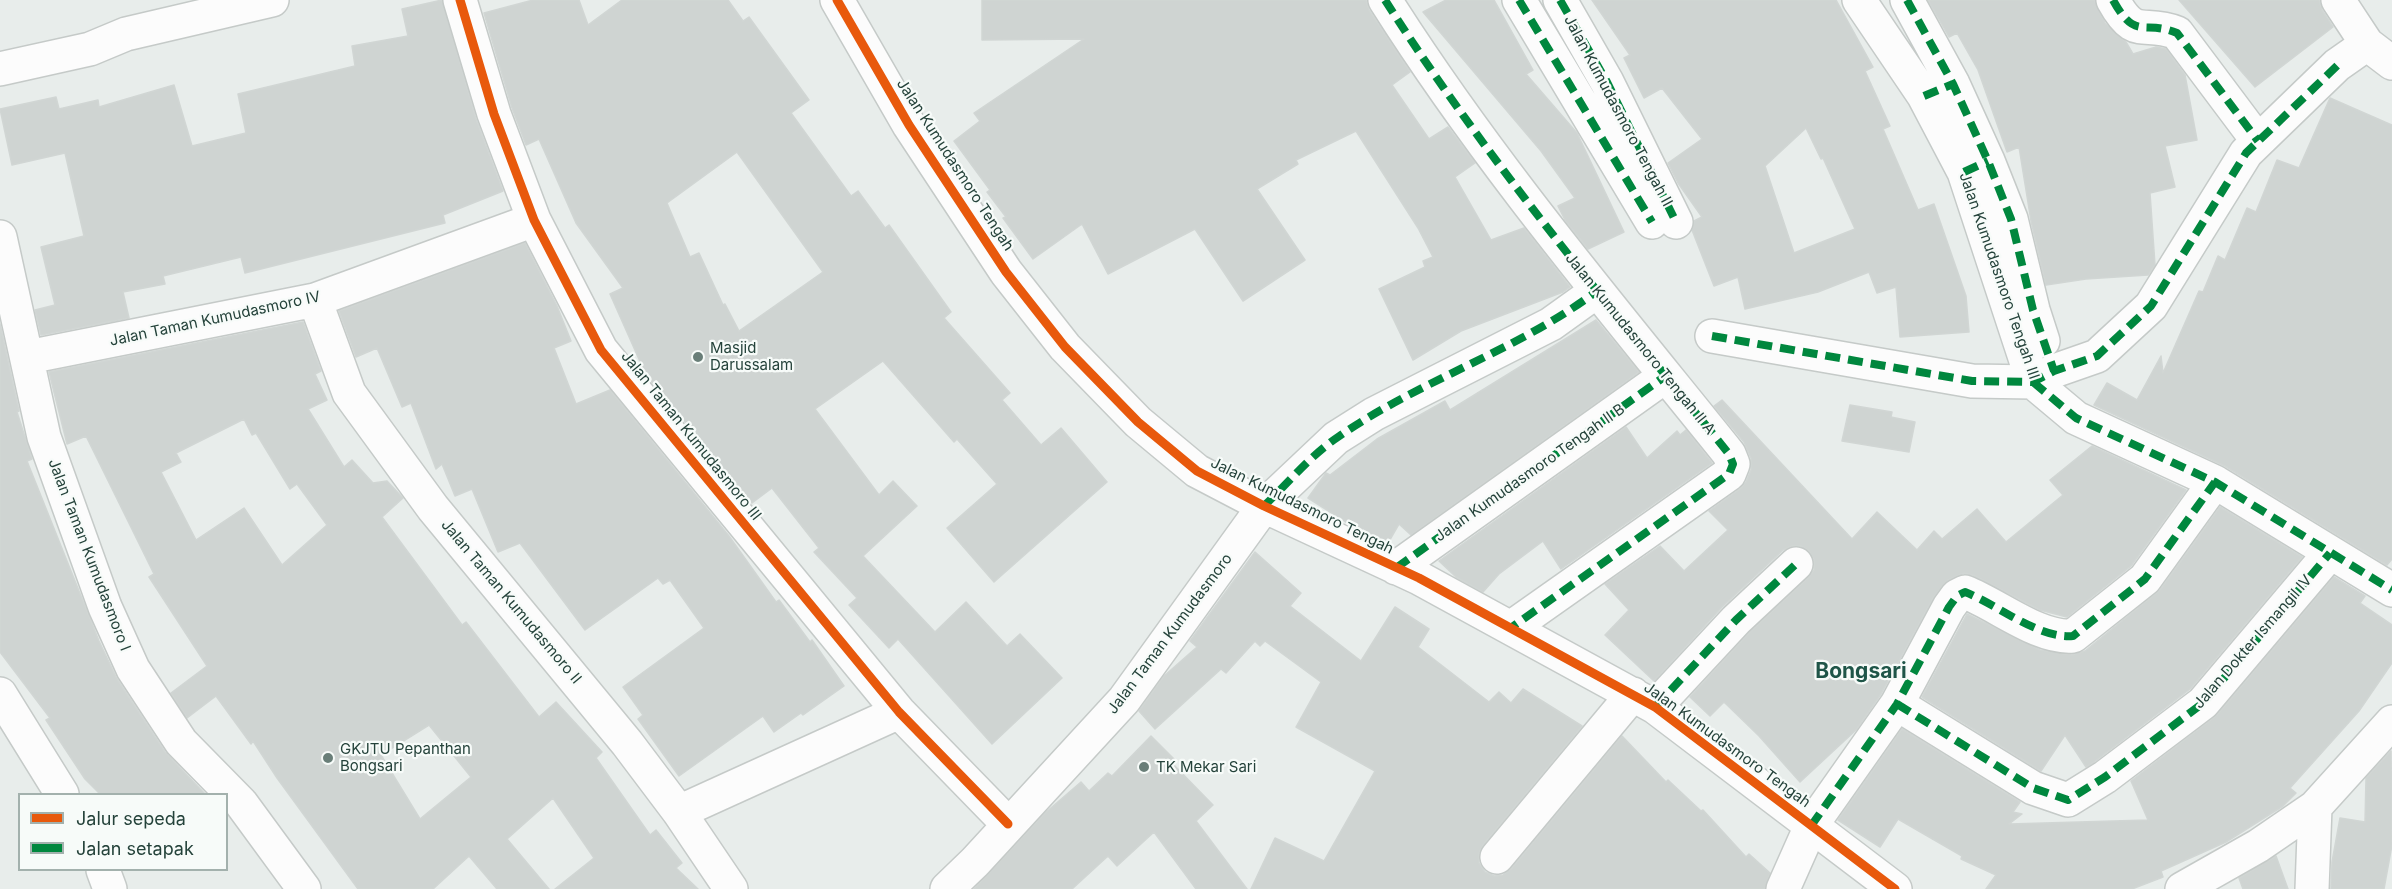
<!DOCTYPE html>
<html>
<head>
<meta charset="utf-8">
<style>
	body { margin:0 }
	#map { position:relative; width:2392px; height:889px; overflow:hidden; background:#e8edeb; font-family:Inter,sans-serif }
	canvas { display:block }
	.legend { position:absolute; left:18px; top:793px; width:210px; height:78px; box-sizing:border-box; background:#f7fbf9; border:2px solid #a3b1ad; margin:0; padding:8px 10px; list-style:none; font-size:18px; color:#24423a }
	.legend li { display:flex; align-items:center; gap:12px; height:30px }
	.legend b { width:30px; border:2px solid #a3b1ad }
</style>
</head>
<body>
<div id="map">
<canvas width="2392" height="889"></canvas>
<ul class="legend">
<li><b style="height:8px;background:#e8590c"></b>Jalur sepeda</li>
<li><b style="height:8px;background:#00873e"></b>Jalan setapak</li>
</ul>
</div>
<script>
const c = document.querySelector('canvas').getContext('2d');
c.lineJoin = 'round';
function fillPath(path, color) {
  c.fillStyle = color;
  c.fill(path, 'evenodd');
}
function trace(path, color, width, dash) {
  c.strokeStyle = color;
  c.lineWidth = width;
  c.lineCap = dash ? 'butt' : 'round';
  c.setLineDash(dash || []);
  c.stroke(path);
}
function write(font, color, halo, rows, align = 'center') {
  c.font = font + ' Inter,sans-serif';
  c.lineWidth = 4.5;
  c.setLineDash([]);
  c.textBaseline = 'middle';
  c.strokeStyle = halo;
  c.fillStyle = color;
  for (const [text, x, y, turn = 0] of rows) {
    c.save();
    c.translate(x, y);
    c.rotate((+turn || 0) * Math.PI / 180);
    c.textAlign = isNaN(turn) ? turn : align;
    if (halo) c.strokeText(text, 0, 0);
    c.fillText(text, 0, 0);
    c.restore();
  }
}
const building = new Path2D(`
	M442 0 476 119 503 191 443 215 445 223 245 273 241 257 163 276 165 284 123 292 129 318 41 335 35 310 55 305 41 247 84 236 65 153 12 165 0 109 56 97 59 109 98 100 99 107 174 85 192 146 246 133 238 94 355 66 352 46 408 36 402 9Z
	M533 0H579L588 25 622 0H728L743 21 749 17 809 100 791 113 851 196 858 191 885 228 889 225 951 312 944 318 1010 393 1002 400 1041 445 1061 428 1107 482 994 582 947 528 997 484 957 439 954 442 883 361 815 409 879 495 893 481 917 506 863 556 935 632 966 602 1007 646 1020 634 1062 678 992 744 898 639 889 648 849 605 857 598 814 552 819 548 772 488 752 503 646 375 610 294 623 288 576 223 539 139 526 145 512 108 484 13ZM737 152 823 272 739 331 725 304 723 305 699 253 690 257 667 203Z
	M982 0H1366L1369 10 1410 72 1392 85 1429 139 1448 127 1475 163 1455 177 1491 240 1524 228 1570 287 1563 292 1461 331 1413 360 1379 289 1425 267 1423 261 1433 257 1418 228 1356 131 1296 160 1298 164 1257 189 1305 260 1243 301 1195 229 1108 274 1082 224 1033 259 1003 218 1006 217 987 192 990 190 954 141 980 121 974 113 1084 39 982 40Z
	M1446 0H1494L1533 70 1526 74 1577 133 1624 232 1588 249 1565 220 1558 206 1575 198 1541 151 1423 12Z
	M1592 0H1836L1873 67 1865 71 1890 126 1883 129 1918 210 1934 204 1966 296 1969 332 1900 337 1896 287 1877 293 1869 272 1818 292 1745 309 1738 277 1714 286 1692 230 1694 221 1702 217 1678 183 1668 163 1702 139 1662 88 1644 98 1624 58 1630 55ZM1806 128 1821 159 1823 158 1855 229 1794 253 1765 166Z
	M1928 0H2094L2105 23 2126 42 2133 54 2156 47 2166 49 2185 75 2197 140 2165 146 2175 187 2150 193 2155 265 2148 275 2086 279 2046 285 2031 221 2019 147 2007 152 1978 70 1957 33 1949 37Z
	M2179 0H2319L2322 10 2333 27 2255 87Z
	M2330 98 2392 125V559L2387 565 2225 466 2094 405 2107 383 2137 400 2161 356 2163 373 2199 291 2203 292 2218 256 2225 260 2247 208 2256 212 2277 160 2299 168Z
	M525 243 557 306 571 341 554 348 576 404 610 390 729 536 776 602 779 600 810 642 812 640 844 686 803 715 801 713 774 732 763 716 679 776 638 719 643 715 623 687 704 628 670 580 663 584 658 578 585 630 520 543 498 552 472 489 455 496 442 464 436 469 411 403 402 407 377 348 356 357 339 311Z
	M1596 320 1639 372 1411 535 1399 524 1388 543 1354 527 1308 498 1326 473 1330 475 1377 439 1445 401 1450 410Z
	M303 322 321 371 315 374 327 400 308 409 344 467 352 460 373 483 387 481 403 498 382 517 462 625 466 622 539 717 556 702 602 752 596 758 650 835 656 830 682 863 676 868 698 889H555L594 858 553 798 507 839 549 889H497L469 856 433 889H358L277 778 253 741 251 744 216 696 187 718 171 693 207 666 149 577 154 574 86 436 67 444 49 372ZM244 419 252 435 256 433 290 489 297 484 327 525 282 565 244 508 196 540 161 472 181 462 176 453ZM429 725 471 777 420 819 381 755Z
	M0 324 19 411 17 412 32 459 27 461 99 641 117 679 165 752 206 795H101L85 779 46 720 50 718 0 652Z
	M1722 400 1852 539 1877 512 1917 550 1934 531 1942 539 1977 509 2006 542 2063 495 2050 480 2092 446 2186 490 2131 566 2067 617 2040 610 1973 575 1964 573 1948 580 1933 598 1881 694 1856 730 1800 782 1759 736 1724 702 1710 716 1690 697 1749 633 1809 577 1814 570V560L1809 551 1801 546H1792L1783 550 1722 607 1654 681 1605 635 1629 610 1605 584 1660 546 1684 571 1728 530 1709 511 1740 489 1746 482 1751 470V458L1744 442 1714 406Z
	M1850 405 1892 412 1891 417 1915 422 1909 452 1842 441Z
	M1626 427 1647 458 1677 431 1680 435 1686 430 1712 463 1561 569 1543 541 1499 574 1483 592 1456 577 1439 561Z
	M2220 507 2302 557 2190 689 2094 762 2086 767 2065 735 2041 771 1922 697 1967 614 2040 650 2072 655 2085 651 2160 590Z
	M1255 552 1301 593 1290 606 1361 661 1395 607 1429 629 1418 647 1489 702 1499 692 1511 703 1523 689 1582 726 1483 845 1479 853V863L1485 872 1494 876 1503 875 1511 869 1622 736 1666 782 1668 780 1701 811 1703 810 1746 857 1749 854 1770 873 1765 889H1251L1275 838 1324 861 1375 771 1296 727 1321 682 1265 641 1260 646 1255 641 1226 673 1221 669 1155 729 1139 711 1164 676 1197 647 1190 641Z
	M2334 577 2365 596 2360 603 2392 625V663L2359 711 2290 788 2296 793 2283 806 2226 842 2161 871 2163 877 2132 889H1986L1996 875 1961 859 1962 856 1898 819 1880 847 1838 820 1902 729 2020 802 2013 812 2022 814 2009 824 2148 820 2131 781 2217 715Z
	M1151 736 1174 759 1171 762 1213 805 1196 821 1247 889H1196L1154 832 1117 866 1108 856 1072 889H974L1045 813 1081 782 1089 791 1108 773 1112 776Z
	M2391 751 2392 845 2384 889H2331L2332 862 2340 818 2365 822 2366 778Z
	M2276 856 2288 889H2243L2239 878Z`);
const minor = new Path2D(`
	M460 0 494 114 534 220 601 350 899 712 1008 824
	M837 0 909 125 1006 272 1065 347 1138 422 1197 471 1264 506 1419 578 1655 707 1895 889
	M1385 0C1487 161 1610 306 1729 454L1733 464 1729 474 1512 627
	M1519 0 1652 222
	M1560 0 1607 82 1676 222
	M1859 0 1924 96 1964 172 2033 382 2076 418 2215 482 2392 590
	M1907 0 1953 84 1988 161 2011 219 2033 310 2043 341
	M2113 0C2136 42 2143 19 2177 33L2258 141
	M2338 0 2367 44
	M0 69 90 49 126 34 272 0
	M0 237 44 437 105 607 133 669 181 742 241 803 304 889
	M315 300 349 393 433 508 627 743 679 812 731 889
	M1712 336 1972 381 2033 382 2054 371 2097 356 2151 306 2246 153 2337 65 2367 44 2392 63
	M28 357 315 300 534 220
	M1396 568 1664 377
	M0 694 62 794
	M1897 704 2033 788 2068 800 2105 777 2203 703 2330 553
	M1655 707 1736 620 1796 564
	M679 812 899 712
	M1497 857 1633 694
	M103 870 110 889
	M947 889 975 862 1124 700 1264 506 1336 438 1374 414 1551 324 1597 291
	M1783 889 1811 826 1897 704 1949 607 1957 596 1965 592C1998 605 2039 639 2073 636L2145 579 2215 482
	M2182 889 2258 846 2315 807 2392 722
	M2312 889 2315 807`);
const quiet = new Path2D(`
	M1385 0C1487 161 1610 306 1729 454L1733 464 1729 474 1512 627
	M1519 0 1652 222
	M1560 0 1607 82 1676 222
	M1907 0 1953 84 1988 161 2011 219 2033 310 2054 371
	M2113 0C2136 42 2143 19 2177 33L2258 141
	M1924 96 1953 84
	M1964 172 1988 161
	M1712 336 1972 381 2033 382 2054 371 2097 356 2151 306 2246 153 2340 63
	M2033 382 2076 418 2215 482 2392 590
	M1264 506C1288 483 1311 455 1338 437 1420 380 1517 351 1597 291
	M1396 568 1664 377
	M1897 704 2033 788 2068 800 2105 777 2203 703 2330 553
	M1655 707 1736 620 1796 564
	M1811 826 1897 704 1949 607 1957 596 1965 592C1998 605 2039 639 2073 636L2145 579 2215 482`);
const cycleway = new Path2D(`
	M460 0 494 114 534 220 601 350 899 712 1008 824
	M837 0 909 125 1006 272 1065 347 1138 422 1197 471 1264 506 1419 578 1655 707 1895 889`);
const markers = [
	[698,357,6,"#697e78"],
	[328,758,6,"#697e78"],
	[1144,767,6,"#697e78"]
];
const streetNames = [
	["Jalan Kumudasmoro Tengah II",1618,111,62],
	["Jalan Kumudasmoro Tengah",955,165,57],
	["Jalan Kumudasmoro Tengah III",1999,276,71],
	["Jalan Taman Kumudasmoro IV",215,319,-12],
	["Jalan Kumudasmoro Tengah II A",1640,344,51],
	["Jalan Taman Kumudasmoro III",691,436,51],
	["Jalan Kumudasmoro Tengah II B",1530,473,-35],
	["Jalan Kumudasmoro Tengah",1302,506,26],
	["Jalan Taman Kumudasmoro I",89,555,69],
	["Jalan Taman Kumudasmoro II",511,602,50],
	["Jalan Taman Kumudasmoro",1170,634,-53],
	["Jalan Dokter Ismangil IV",2253,642,-49],
	["Jalan Kumudasmoro Tengah",1727,745,36]
];
const poiNames = [
	["Masjid",710,348],
	["Darussalam",710,365],
	["GKJTU Pepanthan",340,749],
	["Bongsari",340,766],
	["TK Mekar Sari",1156,767]
];
const districtNames = [
	["Bongsari",1861,672]
];
fillPath(building, '#cfd4d2');
trace(building, '#d1d6d4', 1.5);
trace(minor, '#c5cac8', 36);
trace(minor, '#fcfcfc', 33);
trace(quiet, '#00873e', 8, [15, 8]);
trace(cycleway, '#e8590c', 9);
for (const [x, y, r, color] of markers) {
  const dot = new Path2D();
  dot.arc(x, y, r, 0, 2 * Math.PI);
  c.fillStyle = color;
  c.fill(dot);
  trace(dot, '#f7fbf9', 2);
}
write('15px', '#24423a', '#f7fbf9', streetNames);
write('15px', '#24423a', '#f7fbf9', poiNames, 'left');
write('bold 21px', '#1f5548', '#f7fbf9', districtNames);
</script>
</body>
</html>
